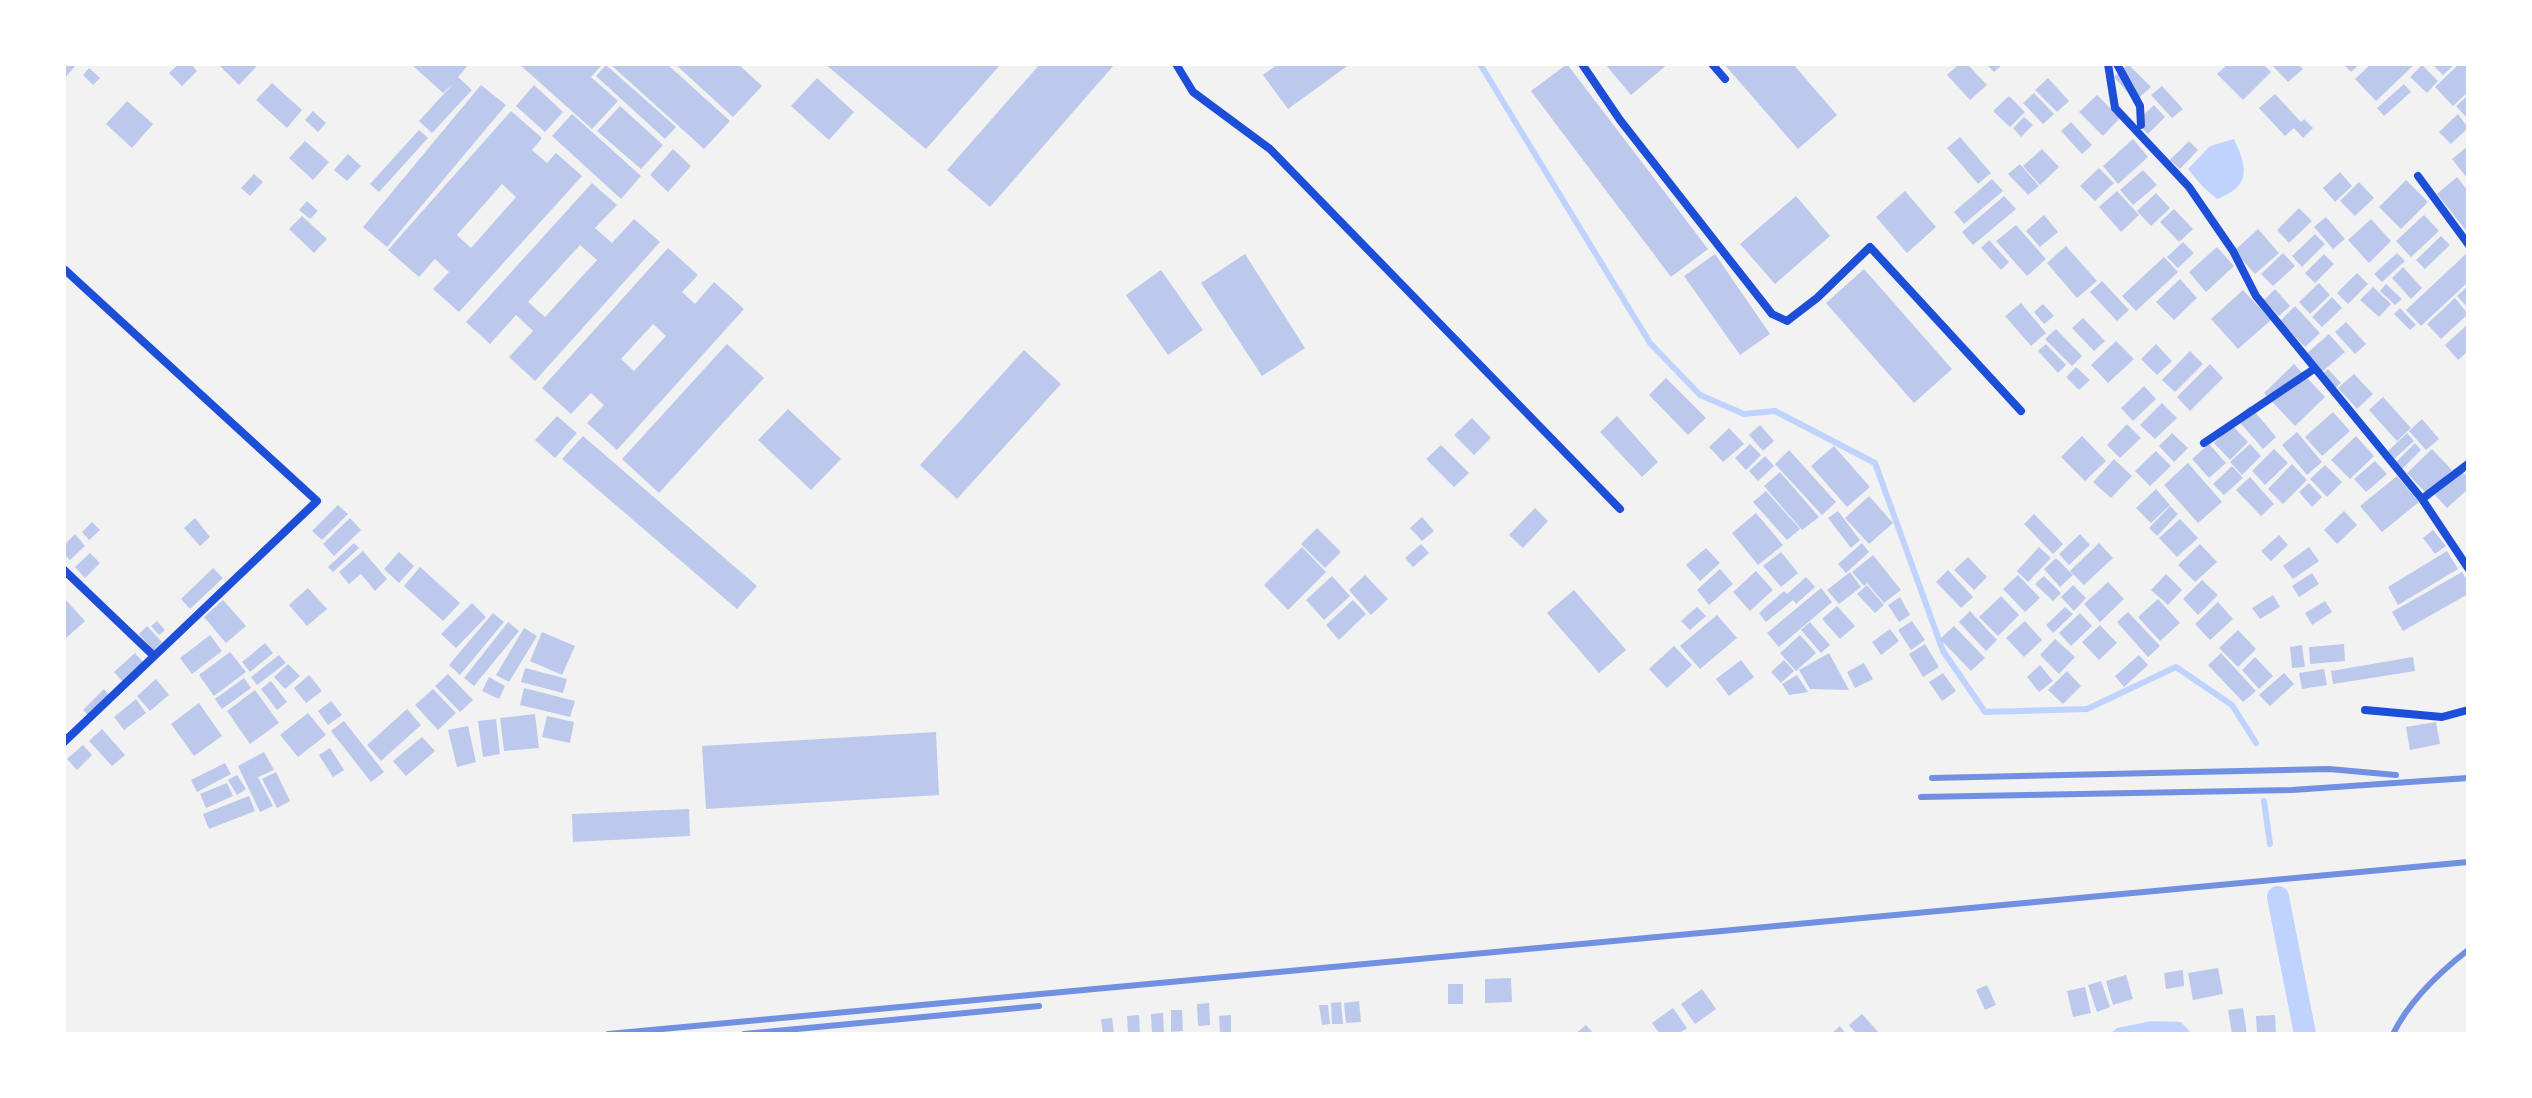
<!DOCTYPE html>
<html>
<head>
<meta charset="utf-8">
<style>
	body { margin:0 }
	#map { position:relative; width:2532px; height:1098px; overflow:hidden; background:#f2f2f2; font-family:"Fira Sans",sans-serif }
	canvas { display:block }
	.frame { position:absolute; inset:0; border:66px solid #fff; pointer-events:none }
</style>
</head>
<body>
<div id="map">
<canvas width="2532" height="1098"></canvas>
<div class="frame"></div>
</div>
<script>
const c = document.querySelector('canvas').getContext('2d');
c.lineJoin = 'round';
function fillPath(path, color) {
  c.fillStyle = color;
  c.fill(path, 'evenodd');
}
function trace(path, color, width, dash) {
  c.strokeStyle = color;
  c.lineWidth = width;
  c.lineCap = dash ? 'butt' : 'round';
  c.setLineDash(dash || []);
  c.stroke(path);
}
const water = new Path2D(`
	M2234 139C2247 167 2252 186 2217 199L2202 186 2188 169 2210 146Z
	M2152 1021 2181 1022 2192 1034H2110L2117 1028Z`);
const stream = new Path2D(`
	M1480 64 1650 343 1700 395 1744 414 1775 411 1875 463 1943 651 1985 712 2087 709 2176 667 2232 705 2256 743
	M2264 801 2270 844`);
const canal = new Path2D(`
	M2278 897 2305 1034`);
const building = new Path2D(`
	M64 64 76 65 64 79Z
	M179 64H191L197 71 182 86 169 73Z
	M218 64H253L256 67 239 85Z
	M411 64H469L458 77 472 90 432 133 419 121 453 84 443 93Z
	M519 64H603L591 77 618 101 592 129Z
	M610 64H667L730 121 704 149Z
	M675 64H738L762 86 733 117Z
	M825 64H1001L926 149Z
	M1040 64H1115L990 207 947 170Z
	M1278 64H1350L1288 109 1263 75Z
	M1567 64 1708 249 1671 277 1531 91Z
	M1605 64H1668L1631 95Z
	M1724 64H1793L1837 115 1798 149Z
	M1959 64H1967L1987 85 1970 100 1947 75Z
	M1986 64H2003L1994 72Z
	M2128 64 2151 87 2135 101 2114 77Z
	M2228 64H2263L2271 72 2243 100 2217 74Z
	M2271 64H2298L2303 69 2288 82Z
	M2343 64H2360L2351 72Z
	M2371 64H2415L2376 101 2355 79Z
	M2432 64H2455L2443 75Z
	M2459 64H2468V92L2453 106 2435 87Z
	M606 65 676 127 665 139 596 76Z
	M2422 65 2438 81 2427 93 2410 77Z
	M89 68 100 78 93 85 83 75Z
	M817 78 854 112 829 140 791 106Z
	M2048 78 2069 101 2057 112 2035 90Z
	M272 83 302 110 287 128 256 100Z
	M2404 84 2411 92 2384 116 2377 108Z
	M481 85 506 105 387 247 363 227Z
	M534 85 563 112 545 132 516 106Z
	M2162 86 2183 109 2172 118 2151 95Z
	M2034 93 2054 114 2043 124 2023 103Z
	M2275 94 2301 122 2304 119 2313 128 2303 138 2294 128 2285 136 2259 108Z
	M2097 95 2120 118 2103 136 2079 112Z
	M2468 95V119L2456 106Z
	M2009 96 2025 112 2010 127 1993 111Z
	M127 101 153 124 132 148 106 124Z
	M2154 105 2165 117 2148 134 2136 122Z
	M620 106 663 145 641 169 597 131Z
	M313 111 326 123 318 132 305 120Z
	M511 111 542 138 532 150 547 163 556 153 582 176 459 312 433 289 449 272 435 259 419 277 388 250ZM502 184 516 197 471 248 457 235Z
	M572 114 641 176 621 199 552 136Z
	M2458 114 2468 128 2451 144 2439 132Z
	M2024 117 2033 125 2021 137 2013 128Z
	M2071 122 2092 145 2082 154 2061 131Z
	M419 130 428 138 379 192 370 184Z
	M1960 137 1991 173 1978 184 1947 148Z
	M2133 139 2148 157 2118 184 2103 166Z
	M305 141 329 162 313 180 289 158Z
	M2189 141 2198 150 2180 169 2170 160Z
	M2468 146V179L2452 159Z
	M673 149 691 166 668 192 650 175Z
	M2042 149 2059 167 2040 185 2023 166Z
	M348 154 361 166 347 181 334 170Z
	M2020 164 2039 186 2028 195 2008 174Z
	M2099 168 2114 183 2095 201 2080 186Z
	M2143 170 2157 185 2133 205 2120 190Z
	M2340 172 2352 186 2335 202 2323 188Z
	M254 174 263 182 250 196 241 188Z
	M2457 177 2468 191V233L2437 194Z
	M1992 179 2003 191 1964 224 1954 212Z
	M2406 180 2428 202 2401 229 2379 207Z
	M2359 182 2374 198 2355 216 2340 201Z
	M592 183 617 205 595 228 612 243 634 219 660 242 535 381 509 357 533 331 516 315 490 344 466 322ZM580 245 597 260 545 317 528 302Z
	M1905 191 1936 227 1907 253 1876 217Z
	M2117 191 2139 215 2121 232 2099 207Z
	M2156 193 2170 208 2151 226 2137 211Z
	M1796 196 1830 236 1775 284 1740 244Z
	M2004 196 2016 209 1973 245 1962 232Z
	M307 201 318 211 310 219 299 210Z
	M2299 208 2312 221 2289 243 2277 230Z
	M2174 209 2193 229 2179 242 2160 222Z
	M2044 215 2058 232 2040 247 2026 231Z
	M2424 215 2439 231 2411 257 2396 241Z
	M302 216 327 239 314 253 289 229Z
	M2326 217 2345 239 2333 249 2314 227Z
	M2371 219 2391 241 2369 263 2348 240Z
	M2016 225 2046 259 2027 276 1996 241Z
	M2258 229 2279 253 2255 274 2234 251Z
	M2315 234 2325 244 2302 267 2292 256Z
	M2441 236 2450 245 2425 269 2416 260Z
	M1989 240 2009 262 2001 270 1981 248Z
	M2183 242 2194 253 2178 268 2167 257Z
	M2066 246 2097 281 2077 298 2047 263Z
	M2217 247 2234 266 2206 292 2189 272Z
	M668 248 698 275 682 292 695 304 714 282 744 309 617 450 587 423 604 405 591 393 571 414 542 388ZM653 324 666 336 634 371 621 359Z
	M2283 253 2295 266 2273 286 2261 274Z
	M2397 253 2405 261 2382 282 2374 274Z
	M2467 253 2468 282 2421 326 2406 310Z
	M1245 254 1305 348 1262 376 1201 283Z
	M1715 254 1770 334 1740 355 1684 276Z
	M2324 254 2334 264 2315 283 2305 273Z
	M2164 257 2178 272 2136 311 2122 296Z
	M2403 267 2422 288 2411 299 2392 278Z
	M1864 269 1952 369 1914 403 1826 303Z
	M1161 270 1203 330 1168 355 1126 295Z
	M2357 273 2368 284 2348 304 2337 293Z
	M2180 279 2197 298 2174 320 2156 302Z
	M2102 281 2129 310 2117 321 2090 292Z
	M2319 283 2330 295 2310 314 2299 302Z
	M2386 284 2402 299 2395 305 2380 291Z
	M2468 286V308L2457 296Z
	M2373 287 2391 304 2379 317 2360 300Z
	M2275 289 2290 306 2279 316 2264 300Z
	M2243 290 2271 320 2238 349 2211 319Z
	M2332 297 2342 308 2322 327 2312 317Z
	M2455 298 2468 314 2441 339 2427 324Z
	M2021 303 2046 333 2031 346 2005 316Z
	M2043 304 2054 316 2044 324 2034 312Z
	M2295 306 2320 333 2305 347 2280 321Z
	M2400 308 2416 325 2410 330 2394 314Z
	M2083 318 2105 341 2094 351 2072 328Z
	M2346 322 2366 344 2355 354 2335 332Z
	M2468 324V351L2458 360 2445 345Z
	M2056 329 2082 356 2072 366 2045 339Z
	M2329 334 2345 352 2322 372 2306 354Z
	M2116 341 2134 359 2108 383 2091 365Z
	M727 344 764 378 659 493 622 459Z
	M2046 344 2066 365 2058 373 2038 351Z
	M2156 344 2172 361 2157 375 2141 359Z
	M1024 350 1061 384 957 499 920 465Z
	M2190 351 2203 364 2175 392 2162 380Z
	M2210 364 2223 378 2190 411 2177 397Z
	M2294 364 2325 397 2295 426 2264 393Z
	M2076 367 2090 380 2079 390 2066 377Z
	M2328 369 2341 383 2334 389 2321 375Z
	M2354 374 2373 394 2357 409 2338 388Z
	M1666 378 1706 418 1688 435 1649 395Z
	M2144 386 2156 399 2133 421 2121 408Z
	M2383 397 2411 428 2397 441 2369 410Z
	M2162 403 2177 418 2155 439 2140 425Z
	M2250 406 2276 437 2263 449 2236 418Z
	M788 409 841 459 811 490 758 440Z
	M2333 412 2350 431 2322 456 2305 437Z
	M557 416 577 433 555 458 535 440Z
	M1617 416 1658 462 1642 477 1600 432Z
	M1472 418 1491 438 1474 455 1454 435Z
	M2422 419 2439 439 2426 450 2409 431Z
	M2127 424 2141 438 2120 458 2107 445Z
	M1760 425 1774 441 1763 451 1749 435Z
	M2232 425 2248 442 2230 460 2214 443Z
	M1729 428 1744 444 1723 462 1709 447Z
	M2297 432 2322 462 2307 475 2282 445Z
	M2172 433 2188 448 2174 462 2159 446Z
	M2407 433 2414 441 2393 460 2386 453Z
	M583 436 757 586 737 609 562 459Z
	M2082 436 2106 461 2085 481 2061 457Z
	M2356 436 2374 456 2350 479 2331 460Z
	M2415 443 2421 450 2401 470 2394 464Z
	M1750 444 1761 455 1746 470 1735 458Z
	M2209 444 2226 463 2209 478 2192 459Z
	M2250 444 2261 456 2242 475 2230 462Z
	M1441 445 1469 473 1454 487 1426 459Z
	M1834 446 1870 487 1847 507 1811 466Z
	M2274 449 2288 463 2265 485 2252 471Z
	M2432 449 2452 470 2427 494 2407 473Z
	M1789 450 1836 502 1822 515 1775 464Z
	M2156 451 2171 466 2150 486 2135 471Z
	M1765 456 1774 466 1758 481 1749 471Z
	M2114 459 2132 476 2111 498 2093 482Z
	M2375 461 2387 474 2366 492 2354 479Z
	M2188 463 2222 502 2198 523 2164 485Z
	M2292 464 2307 480 2283 504 2268 489Z
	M2325 465 2342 482 2327 497 2310 479Z
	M2232 466 2243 478 2224 495 2213 484Z
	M2461 470 2468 478V489L2447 508 2435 495Z
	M1780 472 1819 517 1802 530 1764 486Z
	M2397 476 2419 502 2382 532 2360 506Z
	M2250 477 2274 504 2261 516 2236 490Z
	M2309 483 2322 497 2312 507 2299 492Z
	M2156 489 2170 505 2151 523 2136 508Z
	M1766 491 1800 529 1787 540 1753 502Z
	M1869 496 1893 523 1869 544 1845 518Z
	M338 505 348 514 322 540 312 531Z
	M2170 506 2178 514 2157 536 2149 528Z
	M1535 508 1548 521 1523 548 1509 535Z
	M1838 511 1860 540 1851 548 1828 518Z
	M2344 511 2357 525 2337 544 2324 530Z
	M1756 513 1783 545 1758 565 1732 533Z
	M2034 514 2063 544 2053 554 2024 524Z
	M1422 517 1434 531 1422 541 1410 528Z
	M195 518 210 537 200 546 184 528Z
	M350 518 361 530 334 556 323 544Z
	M2180 519 2198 538 2177 557 2159 538Z
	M92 522 100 530 89 540 82 532Z
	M1317 528 1341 552 1325 568 1301 544Z
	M2433 530 2446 546 2435 554 2423 538Z
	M75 534 85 546 70 560 64 554V545Z
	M2080 534 2090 545 2069 565 2059 554Z
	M2279 535 2288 545 2271 561 2261 551Z
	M354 543 359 548 333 572 328 567Z
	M1862 543 1869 552 1846 573 1838 564Z
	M2099 543 2113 558 2084 585 2070 571Z
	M1421 544 1429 553 1413 567 1405 558Z
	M2200 544 2217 562 2195 582 2178 565Z
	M1302 547 1326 572 1288 610 1264 585Z
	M2039 547 2051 558 2028 582 2017 571Z
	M2309 547 2319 561 2293 579 2283 566Z
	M1706 548 1720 563 1700 581 1686 565Z
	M363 551 387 579 375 591 361 574 349 584 339 572Z
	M2447 551 2458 569 2398 605 2388 587Z
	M399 552 414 566 399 583 384 569Z
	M1781 552 1798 573 1781 587 1763 566Z
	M90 553 100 563 85 578 75 567Z
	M1873 555 1901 590 1884 603 1867 583 1864 586 1852 572Z
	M1968 557 1987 577 1974 590 1954 570Z
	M2056 558 2073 575 2060 587 2044 569Z
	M420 567 460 603 443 621 404 586Z
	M213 568 223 578 190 609 181 599Z
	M1720 569 1733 584 1709 605 1697 590Z
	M1948 570 1973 597 1961 608 1936 582Z
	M1756 571 1773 590 1750 611 1733 592Z
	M1850 572 1861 587 1839 604 1827 590Z
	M2462 572 2468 582V594L2403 631 2392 612Z
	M2312 573 2319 584 2299 597 2292 586Z
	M2166 574 2182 590 2168 605 2151 590Z
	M1365 575 1388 599 1371 615 1349 590Z
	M2018 575 2040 598 2025 612 2003 589Z
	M1332 576 1350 596 1324 620 1306 600Z
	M2044 576 2061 593 2053 601 2035 584Z
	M1806 577 1815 587 1796 604 1793 600 1766 622 1759 613 1784 591 1787 594Z
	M2202 580 2218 595 2198 615 2183 599Z
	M2108 582 2124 599 2100 622 2084 604Z
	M1867 585 1884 605 1875 613 1857 594Z
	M2073 585 2086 598 2074 611 2061 597Z
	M308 588 327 609 307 626 289 605Z
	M1821 588 1832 602 1779 647 1767 633Z
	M1574 590 1626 650 1599 673 1547 613Z
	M2273 595 2280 607 2260 619 2252 608Z
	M2001 596 2019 615 1998 636 1979 617Z
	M1900 597 1910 615 1899 622 1888 605Z
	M64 598 85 621 64 640Z
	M2158 599 2180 623 2160 641 2138 617Z
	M223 600 246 626 226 643 204 617Z
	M1353 600 1366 614 1339 640 1326 625Z
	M2325 601 2332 612 2312 625 2305 613Z
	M2218 602 2233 619 2210 640 2195 624Z
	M472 603 486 617 456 648 441 634Z
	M1837 606 1855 626 1840 639 1822 619Z
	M1697 607 1706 616 1690 630 1681 621Z
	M2065 607 2073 614 2053 633 2046 625Z
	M1970 611 1997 640 1986 651 1959 622Z
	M2128 612 2160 646 2148 657 2117 622Z
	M493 613 504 622 460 675 449 665Z
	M2080 613 2092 626 2071 646 2059 633Z
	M1717 615 1737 638 1700 669 1680 646Z
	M157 621 165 630 159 635 151 626Z
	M1912 621 1925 640 1911 650 1898 630Z
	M2025 621 2042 640 2024 657 2006 638Z
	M508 622 519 631 474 686 464 678Z
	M1810 622 1830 645 1821 653 1801 630Z
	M2100 625 2117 643 2099 660 2082 642Z
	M147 626 162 642 154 651 139 634Z
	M1954 626 1985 658 1971 671 1940 639Z
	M524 628 537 636 509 682 496 675Z
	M1890 629 1899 641 1881 655 1872 642Z
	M2238 630 2256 649 2238 667 2219 648Z
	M542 632 575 646 562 675 530 661Z
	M210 635 222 651 192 674 180 658Z
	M1800 635 1816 653 1796 671 1780 653Z
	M2055 639 2075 657 2059 674 2040 655Z
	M265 643 273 653 250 672 242 662Z
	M1925 644 1939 667 1923 677 1909 654Z
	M2344 644 2345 661 2310 664 2309 647Z
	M2302 645 2305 667 2292 668 2290 647Z
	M1674 646 1692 665 1667 688 1649 669Z
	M230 652 246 672 214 696 199 675Z
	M135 653 144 663 123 682 114 672Z
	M1829 653 1849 690 1810 689 1799 670Z
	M2221 653 2256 691 2243 702 2208 665Z
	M279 655 286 663 257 685 251 677Z
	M2139 655 2148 665 2124 687 2115 676Z
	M2255 657 2273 676 2259 689 2242 670Z
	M2413 657 2415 671 2333 684 2331 671Z
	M1741 660 1754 677 1729 696 1716 679Z
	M1784 660 1794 671 1781 683 1771 672Z
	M1864 663 1873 679 1855 688 1847 672Z
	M288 664 300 676 285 689 274 677Z
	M2040 665 2053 681 2039 692 2027 677Z
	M525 668 567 679 563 693 521 682Z
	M2324 669 2327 685 2302 689 2299 673Z
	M2067 671 2081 686 2063 704 2048 690Z
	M1943 673 1956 691 1942 701 1929 682Z
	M2284 673 2294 684 2270 706 2259 695Z
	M448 674 473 700 460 712 435 686Z
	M309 675 322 691 306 703 294 688Z
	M1797 675 1808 692 1789 695 1782 684Z
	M489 677 505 686 499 699 482 691Z
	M244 678 251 688 222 709 215 699Z
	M156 679 169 695 150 711 137 696Z
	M271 681 287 702 277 710 261 689Z
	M524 688 575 701 570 717 520 705Z
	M104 689 109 695 88 715 83 710Z
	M433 689 456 713 438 730 415 705Z
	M255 690 279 723 250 744 227 711Z
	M136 699 146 713 124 730 114 717Z
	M331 701 342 715 328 725 318 711Z
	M199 703 222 736 194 756 171 724Z
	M407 709 421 725 381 761 367 745Z
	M308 713 326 735 298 757 280 735Z
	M535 714 539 748 504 751 500 718Z
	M547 716 574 722 570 743 542 737Z
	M496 719 500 754 483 757 478 721Z
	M344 721 384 772 371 782 331 731Z
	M2436 722 2440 744 2410 750 2406 727Z
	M468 726 476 762 457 767 448 730Z
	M102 729 125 755 112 766 89 741Z
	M936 732 939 795 706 809 702 746Z
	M422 737 435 751 406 776 393 761Z
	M83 745 92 755 77 770 67 759Z
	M330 748 344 770 333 777 319 755Z
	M264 752 274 770 258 777 273 806 260 812 238 766Z
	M225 763 231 774 197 792 191 780Z
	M276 772 290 801 277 808 262 779Z
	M237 775 246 789 237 795 228 780Z
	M227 783 233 796 206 808 200 794Z
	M249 796 255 811 209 829 203 814Z
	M689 809 690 836 573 842 572 814Z
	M2218 968 2223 994 2193 1000 2188 973Z
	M2183 970 2184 986 2166 989 2164 973Z
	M2126 975 2133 999 2113 1005 2106 981Z
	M1511 978 1512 1002 1485 1003V979Z
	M2101 981 2110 1007 2097 1012 2088 985Z
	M1448 984H1463V1004H1448Z
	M1987 985 1996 1005 1985 1010 1976 990Z
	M2085 987 2091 1013 2073 1017 2067 991Z
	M1702 989 1716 1009 1695 1024 1681 1004Z
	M1359 1001 1361 1022 1346 1023 1344 1003Z
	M1341 1002 1343 1024H1332L1331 1003Z
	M1209 1003 1210 1025 1198 1026 1197 1004Z
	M1319 1005H1328L1330 1024 1322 1025Z
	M1673 1008 1687 1028 1678 1034H1660L1652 1023Z
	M2243 1008 2247 1034H2232L2228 1010Z
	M1171 1010H1182L1183 1031 1171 1032Z
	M1163 1013 1164 1034H1152L1151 1014Z
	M1862 1014 1880 1034H1857L1849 1025Z
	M1139 1015 1140 1034H1128L1127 1016Z
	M1231 1015V1034H1220L1219 1016Z
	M2275 1015 2276 1034H2257L2256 1016Z
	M1112 1018 1114 1034H1103L1101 1019Z
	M1586 1025 1594 1034H1575Z
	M1840 1026 1846 1034H1831Z`);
const minor = new Path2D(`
	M1176 64 1193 92 1270 149 1620 509
	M1582 64 1620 120 1772 314 1787 321 1817 298 1870 247 2021 411
	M1712 64 1725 79
	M2108 64 2115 108 2189 187 2233 251 2256 296 2422 499 2468 568
	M2117 64 2140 106 2141 125
	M2418 176 2468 244
	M64 269 317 501 64 742
	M2204 443 2314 369
	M2422 499 2468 464
	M64 570 154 656
	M2365 710 2442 717 2468 710`);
const rail = new Path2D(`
	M1932 778 2329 769 2396 775
	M1921 797 2292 790 2468 778
	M608 1034 2468 862
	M744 1034 1039 1006
	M2393 1034C2409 1001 2440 972 2468 950`);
fillPath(water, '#bfd3fe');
trace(stream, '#bfd3fe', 6);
trace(canal, '#bfd3fe', 22);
fillPath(building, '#bdc9ec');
trace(minor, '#1d4ed8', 8);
trace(rail, '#7290e2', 6);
</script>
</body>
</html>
